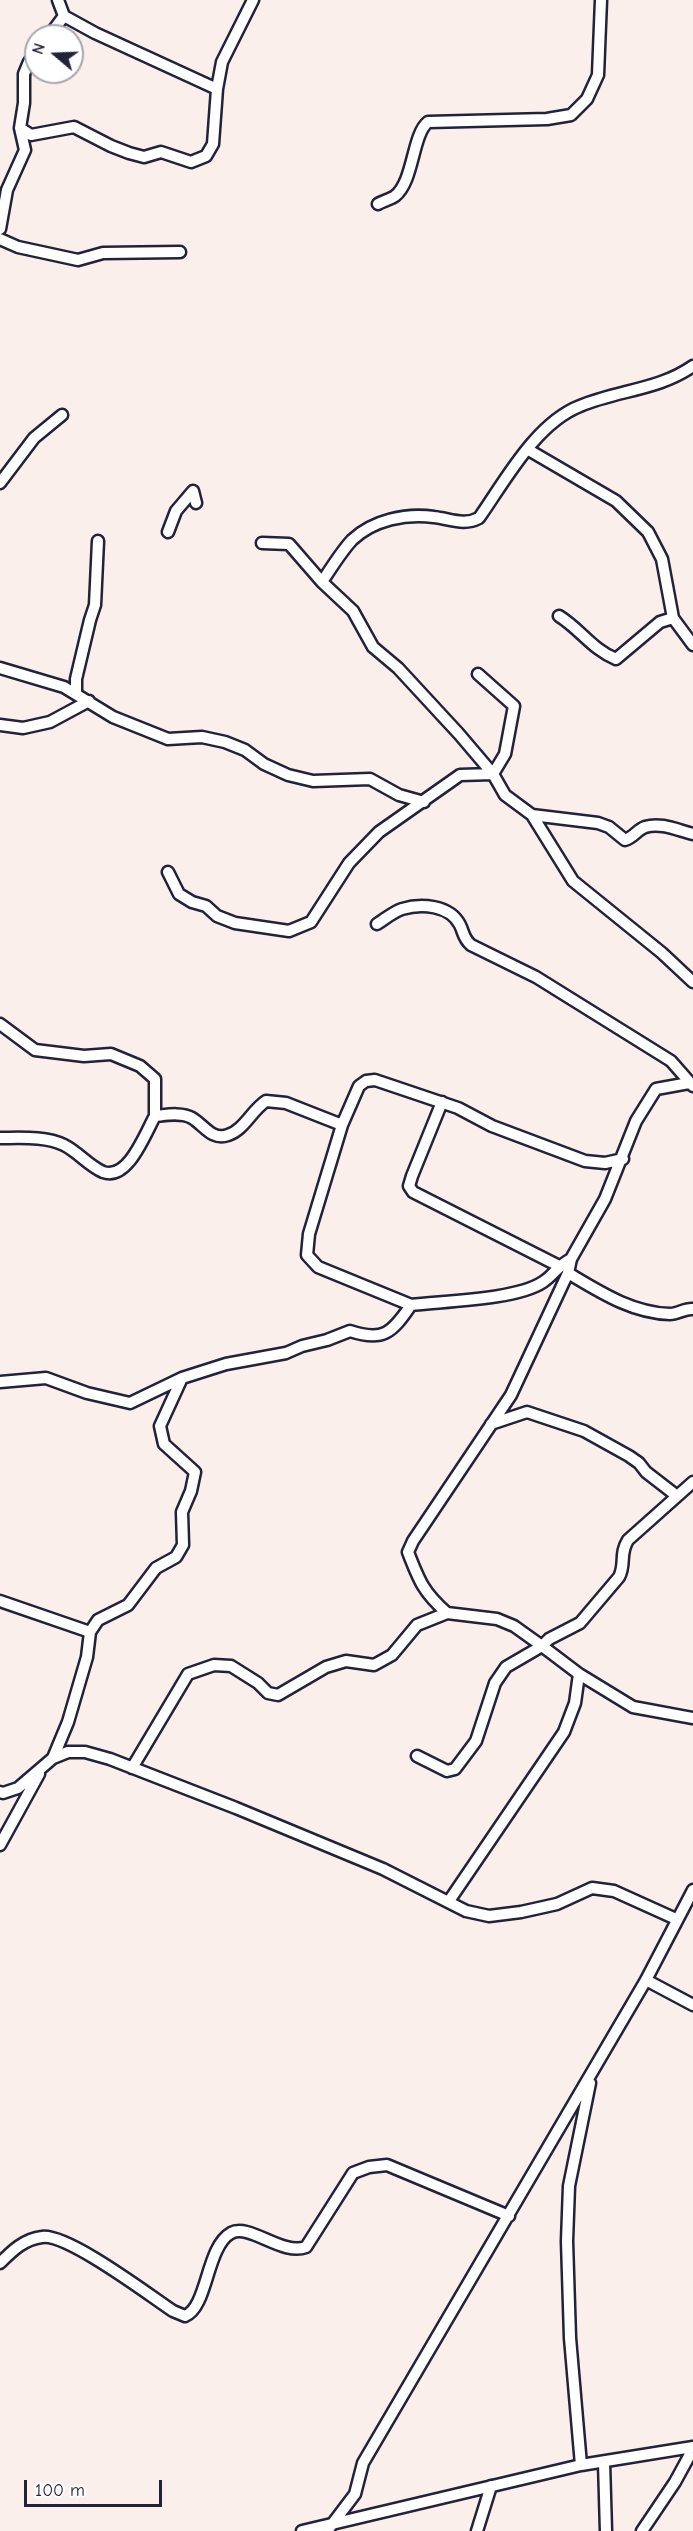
<!DOCTYPE html>
<html>
<head>
<meta charset="utf-8">
<style>
	body { margin:0 }
	#map { position:relative; width:693px; height:2531px; overflow:hidden; background:#faefeb; font-family:"Comic Neue",sans-serif }
	canvas { display:block }
	.north { position:absolute; left:24px; top:24px; width:60px; height:60px; box-sizing:border-box; background:#fff; border:2px solid #a7a7b1; border-radius:50%; rotate:289deg; font-size:16px; font-weight:700; line-height:24px; text-align:center; color:#22223b }
	.north::after { content:''; display:block; margin:auto; width:21px; height:27px; background:#22223b; clip-path:polygon(50% 0,100% 100%,50% 72%,0 100%) }
	.scale { position:absolute; left:24px; top:2480px; width:138px; height:27px; box-sizing:border-box; border:3px solid #22223b; border-top:0; padding-left:8px; font-size:18px; line-height:21px; white-space:nowrap; color:#22223b; -webkit-text-stroke:4px #fff; paint-order:stroke }
</style>
</head>
<body>
<div id="map">
<canvas width="693" height="2531"></canvas>
<div class="north">N</div>
<div class="scale">100 m</div>
</div>
<script>
const c = document.querySelector('canvas').getContext('2d');
c.lineJoin = 'round';
function trace(path, color, width, dash) {
  c.strokeStyle = color;
  c.lineWidth = width;
  c.lineCap = dash ? 'butt' : 'round';
  c.setLineDash(dash || []);
  c.stroke(path);
}
const street = new Path2D(`
	M64 16 95 33 217 89
	M49 36 64 16 58 0
	M20 128 31 135 74 127 111 146 129 153 144 157 161 152 191 162 206 156 213 144 217 89 222 62 253 0
	M378 204C383 201 391 199 395 196 414 181 412 135 428 122L547 119 571 115 587 99 598 75 601 0
	M0 229 7 190 25 150 20 128 24 103V74L29 62 36 52
	M0 239 18 247 78 260 103 253 180 252
	M527 449 616 501 648 532 662 559 673 618 693 645
	M0 483 34 438 62 415
	M168 532 176 511 193 491 196 503
	M262 543 289 544 322 582 353 611 373 647 398 668 459 734 493 774 505 795 532 815 573 881 662 953 693 982
	M322 582C331 568 341 552 352 540 373 520 406 513 434 517 451 519 464 526 479 518 505 481 536 423 580 406 618 390 659 390 693 366
	M559 616C580 629 593 650 616 659L660 622 673 618
	M0 668 64 687 113 717 168 739 202 737 225 742 245 750 264 764 288 775 313 781 370 779 399 795 424 802
	M76 694V679L90 620 95 605 98 541
	M0 725 23 728 50 722 89 701
	M532 815 598 823 609 827 625 840C634 837 637 830 645 827 661 822 677 830 693 834
	M168 872 179 894 192 902 206 906 217 916 235 923 289 931 311 922 349 863 379 832 460 775 493 774 505 754 514 706 478 674
	M377 924C385 919 393 912 402 909 421 903 450 905 460 925 464 933 463 938 471 945L536 977 671 1061 693 1086
	M0 1024 35 1050 84 1056 111 1054 140 1066 155 1079V1116
	M442 1102 412 1176 409 1186 413 1192 559 1266
	M0 1138C20 1138 46 1136 64 1145 78 1152 89 1166 103 1172 128 1181 145 1134 155 1116 166 1115 182 1112 192 1118 204 1125 212 1141 228 1135 244 1130 252 1110 266 1101L286 1103 342 1125
	M568 1273C600 1292 632 1313 670 1314 678 1314 685 1308 693 1309
	M411 1305 318 1267 307 1255 309 1234 342 1125 359 1086 366 1081 375 1080 458 1108 492 1126 585 1161 605 1163 623 1159
	M0 1382 46 1378 87 1393 130 1403 182 1378 226 1364 286 1353 302 1346 327 1340 350 1331C383 1342 392 1333 411 1305 444 1301 516 1300 543 1282 554 1275 556 1267 571 1259
	M491 1424 527 1412 584 1431 629 1456 639 1463 646 1472 677 1496
	M0 1601 90 1632
	M447 1613C424 1593 419 1581 408 1552L413 1541 511 1395 568 1273 571 1259 605 1199 636 1121 656 1089 689 1083
	M579 1674 633 1707 693 1718
	M417 1756 447 1771 455 1769 476 1741 495 1683 506 1667 542 1646 579 1674 575 1703 564 1732 449 1901
	M53 1758 68 1722 87 1657 90 1632 98 1620 128 1605 156 1568 176 1557 183 1545 182 1512 191 1491 195 1472 164 1444 160 1426 182 1378
	M132 1768 188 1674 214 1665 231 1666 258 1683 268 1693 278 1695 326 1667 346 1661 374 1665 392 1655 417 1625 447 1613 497 1619 514 1626 542 1646 549 1639 580 1623 619 1577C626 1564 619 1554 628 1540L693 1482
	M0 1792 3 1793 18 1788 53 1758 68 1752H85L110 1759 236 1808 383 1869 466 1911 489 1916 521 1912 557 1904 592 1888 614 1891 676 1919
	M0 1845 39 1774
	M646 1980 693 2005
	M0 2263C12 2251 24 2239 42 2237 67 2233 149 2295 173 2311L185 2316C208 2307 206 2247 231 2233 250 2223 282 2256 306 2247L353 2173 369 2167 387 2165 509 2216
	M604 2462 606 2531
	M581 2465 570 2338 567 2241 569 2186 590 2083
	M302 2531 581 2465 693 2447
	M327 2531 355 2494 363 2463 646 1980 693 1890
	M477 2531 491 2486
	M642 2531 675 2482 693 2449`);
trace(street, '#22223b', 15);
trace(street, '#fff', 10);
</script>
</body>
</html>
